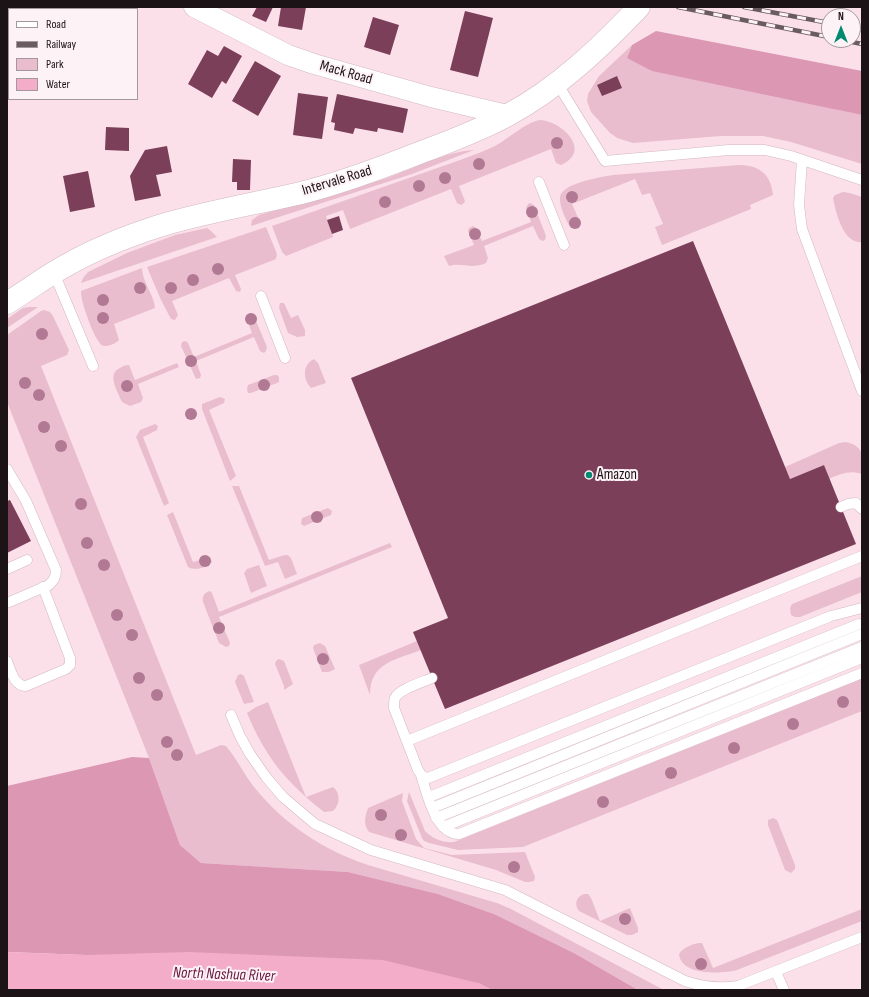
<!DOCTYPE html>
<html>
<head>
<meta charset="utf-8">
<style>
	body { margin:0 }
	#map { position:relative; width:869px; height:997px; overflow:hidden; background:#fbe0ea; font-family:"Sofia Sans Condensed",sans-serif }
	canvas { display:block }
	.frame { position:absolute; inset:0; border:8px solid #1c1317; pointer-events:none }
	.legend { position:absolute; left:8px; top:8px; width:130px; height:92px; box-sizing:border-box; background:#fdf2f6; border:1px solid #a3999d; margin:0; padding:5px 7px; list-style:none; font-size:12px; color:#1c1317 }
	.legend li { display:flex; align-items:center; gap:8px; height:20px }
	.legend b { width:20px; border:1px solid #a3999d }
	.north { position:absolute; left:821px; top:8px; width:40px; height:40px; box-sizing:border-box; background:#fdf2f6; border:1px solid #a3999d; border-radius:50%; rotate:0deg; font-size:11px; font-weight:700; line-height:16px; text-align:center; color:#1c1317 }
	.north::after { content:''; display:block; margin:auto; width:14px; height:18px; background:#008a70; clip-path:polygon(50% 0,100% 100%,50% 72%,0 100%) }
</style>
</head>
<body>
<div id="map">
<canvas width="869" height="997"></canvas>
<div class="frame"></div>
<ul class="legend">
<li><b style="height:5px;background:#fff"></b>Road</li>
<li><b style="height:5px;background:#6a5b61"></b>Railway</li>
<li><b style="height:11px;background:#e9bdcd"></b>Park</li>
<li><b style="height:11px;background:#f3adc9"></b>Water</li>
</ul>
<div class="north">N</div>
</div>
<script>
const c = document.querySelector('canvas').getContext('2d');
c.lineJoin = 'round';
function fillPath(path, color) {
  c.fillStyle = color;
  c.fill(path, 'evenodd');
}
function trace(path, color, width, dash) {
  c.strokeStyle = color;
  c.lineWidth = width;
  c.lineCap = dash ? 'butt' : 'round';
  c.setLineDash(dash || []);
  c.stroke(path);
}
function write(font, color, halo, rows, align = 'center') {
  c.font = font + ' "Sofia Sans Condensed",sans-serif';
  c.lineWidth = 4;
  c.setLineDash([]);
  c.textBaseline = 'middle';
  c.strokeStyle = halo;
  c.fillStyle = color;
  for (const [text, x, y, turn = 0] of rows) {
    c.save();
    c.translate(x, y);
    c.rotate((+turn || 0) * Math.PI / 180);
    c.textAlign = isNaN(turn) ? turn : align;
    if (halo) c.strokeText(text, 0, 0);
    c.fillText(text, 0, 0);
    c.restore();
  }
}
const green = new Path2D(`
	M632 45 627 58 839 110 862 115V164L791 142 763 136H721L633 143 617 138 610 133 591 112 587 101 588 94 599 76Z
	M540 120C562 121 593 151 561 165L556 163 551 149 459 186 465 201 464 203 461 205 457 203 451 189 350 229 343 210 326 216 333 237 286 256 282 252 272 226 463 159C473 155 485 151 495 146 508 139 526 122 540 120Z
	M474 150 412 174 251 226 252 220 259 215C301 203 345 192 387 178 415 168 444 152 474 150Z
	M739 165C759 165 771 174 773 195L750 205 751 209 662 245 655 227 663 224 650 193 642 195 635 179 572 204 580 222V224L577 228 570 227C566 220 559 206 560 197 562 183 601 177 613 175Z
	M843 192 850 193 862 197V242C843 244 836 213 833 198L835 195Z
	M530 203 534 205 546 236 545 240 543 241 539 239 533 226 484 246 488 258 486 263C471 270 462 262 449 266L444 256 474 245 468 231 469 228 473 226 475 227 482 241 531 222 526 208 528 204Z
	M266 227 277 254 276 259 235 275 241 289 240 292 236 291 229 278 172 301 178 315 175 320 171 319 161 300 147 267Z
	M207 228 211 231 217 237 81 283 83 278 88 272 127 253 175 235Z
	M142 268C142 282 154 294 155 308L114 324 119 340C115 344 109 346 104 346 101 345 100 344 99 342 93 335 80 300 81 291Z
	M280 303H284L291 318 298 315 305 330V336L297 337 288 333 279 308Z
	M29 307H38L7 328V319L23 308Z
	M44 310 50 312 53 316 69 350 67 355 41 366 196 755 221 745 226 746C237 759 244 774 254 787 284 824 323 850 368 865L497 903 511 909 664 990H638L574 953 494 914 438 894 348 872 201 863 180 845 149 758 7 402V335L41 311Z
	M249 315 254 316 267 347 266 351 264 353 260 351 254 337 196 361 201 375 200 378 196 379 181 346 182 342 186 341 188 343 194 357 252 333 247 320V317Z
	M314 359 318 363 326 383 311 388C303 379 302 365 314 359Z
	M177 363 179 367 138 384 143 398 141 402 130 406 122 402C118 392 106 374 120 368 123 366 125 365 129 365L135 380Z
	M274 375H277L279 377V382L277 383 251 393H248L247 389 248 385Z
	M220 397 225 399 224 403 209 410 236 476 230 481 202 409V404Z
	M155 424 158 426 157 430 143 437 169 503 164 506 136 437 140 430Z
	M846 442C866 447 862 457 862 474 850 470 840 474 829 479L824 465 790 479 785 467 839 443Z
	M232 486H239L269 560C292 553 288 550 297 574L285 579 278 562 265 566Z
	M328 508 332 511 331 515 304 526 301 524 302 518Z
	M173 512 193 562 210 557 212 562C207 568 195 571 188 567L167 515Z
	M390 543 392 547 219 617 230 643 229 646 226 647 219 643 203 602C202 596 204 593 210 591L212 593 219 612Z
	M259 565 267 586 251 593 244 573 247 569Z
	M862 576V592L800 617H795L791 615 790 608 792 604Z
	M417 641 421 650C396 660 370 662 370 695L359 665Z
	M320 643 325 646 335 669 329 672H322L313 648 314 645Z
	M279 659 284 661 293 684 284 690V686L275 664 276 661Z
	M241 674 244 676 254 702 244 704 235 682 238 675Z
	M862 678V711L523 847 458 850 429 843 424 841 422 838 407 801 409 792 425 831C433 839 443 843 454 842Z
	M268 702 306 797 333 787C341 793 340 805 333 811L324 812C287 783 265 757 247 713L256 707Z
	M403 793 402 801 416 839 424 848 452 855 525 852 535 877 534 881 529 882H525L496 870 369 832C363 824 365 817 368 808Z
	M773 818 777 820 795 865V869L791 873 785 870 768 825V820Z
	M584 894H588L591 898 600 921 630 908 638 928V932L632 935H627L579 911C574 904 576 897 584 894Z
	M862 909V921L737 970C722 974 681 976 679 954 682 948 695 942 702 943L713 968Z`);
const forest = new Path2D(`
	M656 31 862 71V115L652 71 627 58 632 45Z
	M132 757 149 758 180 845 201 863 348 872 438 894 494 914 574 953 638 990H492L478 983 85 955 7 952V786Z`);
const water = new Path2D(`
	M7 952 85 955 189 952 383 960 478 983 492 990H7Z`);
const building = new Path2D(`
	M7 7H29V9L9 10 7 9Z
	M257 7H273L266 22 252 16Z
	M281 7H306L302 30 278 26Z
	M465 11 493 18 478 77 450 70Z
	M373 17 399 25 390 55 364 47Z
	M224 46 242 56 226 84 222 81 212 98 188 84 207 50 218 56Z
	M255 61 281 76 258 116 232 101Z
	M617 76 622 88 602 96 597 85Z
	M298 93 328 97 322 139 293 135Z
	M337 94 408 109 403 133 378 128 377 132 355 128 353 134 334 130 335 123 331 122Z
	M106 127 129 128V151L105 150Z
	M167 146 172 172 156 175 161 196 135 201 130 176 145 150Z
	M233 159 251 160 250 190H237V182H232Z
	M88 171 95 207 70 212 63 176Z
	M339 216 343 230 332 234 327 220Z
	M693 241 790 479 824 465 856 544 445 709 413 632 448 618 351 378Z
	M10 500 31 541 7 553V501Z`);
const lane = new Path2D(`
	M557 83 605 161 729 150H765L791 156 862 180
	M802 160 799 205 802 229 862 391
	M539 182 564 245
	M54 273 93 366
	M261 296 285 358
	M7 469 26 501 56 570C56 577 54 580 49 585L7 603
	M841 507 848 504 856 503 862 509
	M7 569 27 560
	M7 661C11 671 14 686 26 686L66 669 70 665V658L43 587
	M432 678C423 682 399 689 395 698 394 701 394 705 394 708L418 770C421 775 422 777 428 778L831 616 862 608
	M231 715 240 736 250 754 266 777 283 797 315 824 371 850 505 890 685 981C703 987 719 989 738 986L862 937
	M407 741 862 556
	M421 775C427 793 435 834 459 834L862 673
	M429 797 859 624
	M432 808 862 634
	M436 818 862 647
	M443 827 862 658
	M776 972 784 990`);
const street = new Path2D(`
	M194 7 288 55 314 64 431 97 507 115`);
const secondary = new Path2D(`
	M7 303C27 291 46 276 67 265 95 249 128 236 159 226 205 212 254 204 301 193 341 183 381 168 419 153 449 142 480 130 508 115 558 88 600 48 639 7`);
const rail = new Path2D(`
	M678 7 829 37
	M744 7 829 23
	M853 28 862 30
	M842 40 862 44`);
const trees = [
	[557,143],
	[479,164],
	[445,178],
	[419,186],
	[572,197],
	[385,202],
	[532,212],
	[575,223],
	[475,234],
	[218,269],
	[193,280],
	[140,288],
	[171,288],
	[103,300],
	[103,318],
	[251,319],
	[42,334],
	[191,361],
	[25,383],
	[264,385],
	[127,386],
	[39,395],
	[191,414],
	[44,427],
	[61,446],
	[81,504],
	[317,517],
	[87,543],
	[205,561],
	[104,565],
	[117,615],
	[219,628],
	[132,635],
	[323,659],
	[139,678],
	[157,695],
	[843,702],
	[793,724],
	[167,742],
	[734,748],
	[177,755],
	[671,773],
	[603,802],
	[381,815],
	[401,835],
	[514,867],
	[625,919],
	[701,964]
];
const markers = [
	[589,475,4,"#008a70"]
];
const streetNames = [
	["Mack Road",346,73,16],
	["Intervale Road",337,181,-17]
];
const poiNames = [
	["Amazon",597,475]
];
const waterNames = [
	["North Nashua River",224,975,2]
];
fillPath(green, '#e9bdcd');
fillPath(forest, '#dc97b3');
fillPath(water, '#f3adc9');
fillPath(building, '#7b3f59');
trace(lane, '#d2b8c2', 11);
trace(street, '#d2b8c2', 21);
trace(secondary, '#d2b8c2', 23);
trace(lane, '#fff', 10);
trace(street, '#fff', 20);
trace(secondary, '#fff', 22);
trace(rail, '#6a5b61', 4.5);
trace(rail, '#fdf2f6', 3, [9]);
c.fillStyle = '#b17993';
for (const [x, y] of trees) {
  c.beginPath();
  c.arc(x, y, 6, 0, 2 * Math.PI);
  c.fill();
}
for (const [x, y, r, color] of markers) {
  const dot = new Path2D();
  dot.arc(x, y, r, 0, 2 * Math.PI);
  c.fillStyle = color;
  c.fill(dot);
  trace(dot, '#fdf2f6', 1.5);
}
write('15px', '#1c1317', '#fdf2f6', streetNames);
write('15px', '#1c1317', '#fdf2f6', poiNames, 'left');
write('italic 16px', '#671740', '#fdf2f6', waterNames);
</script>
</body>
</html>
